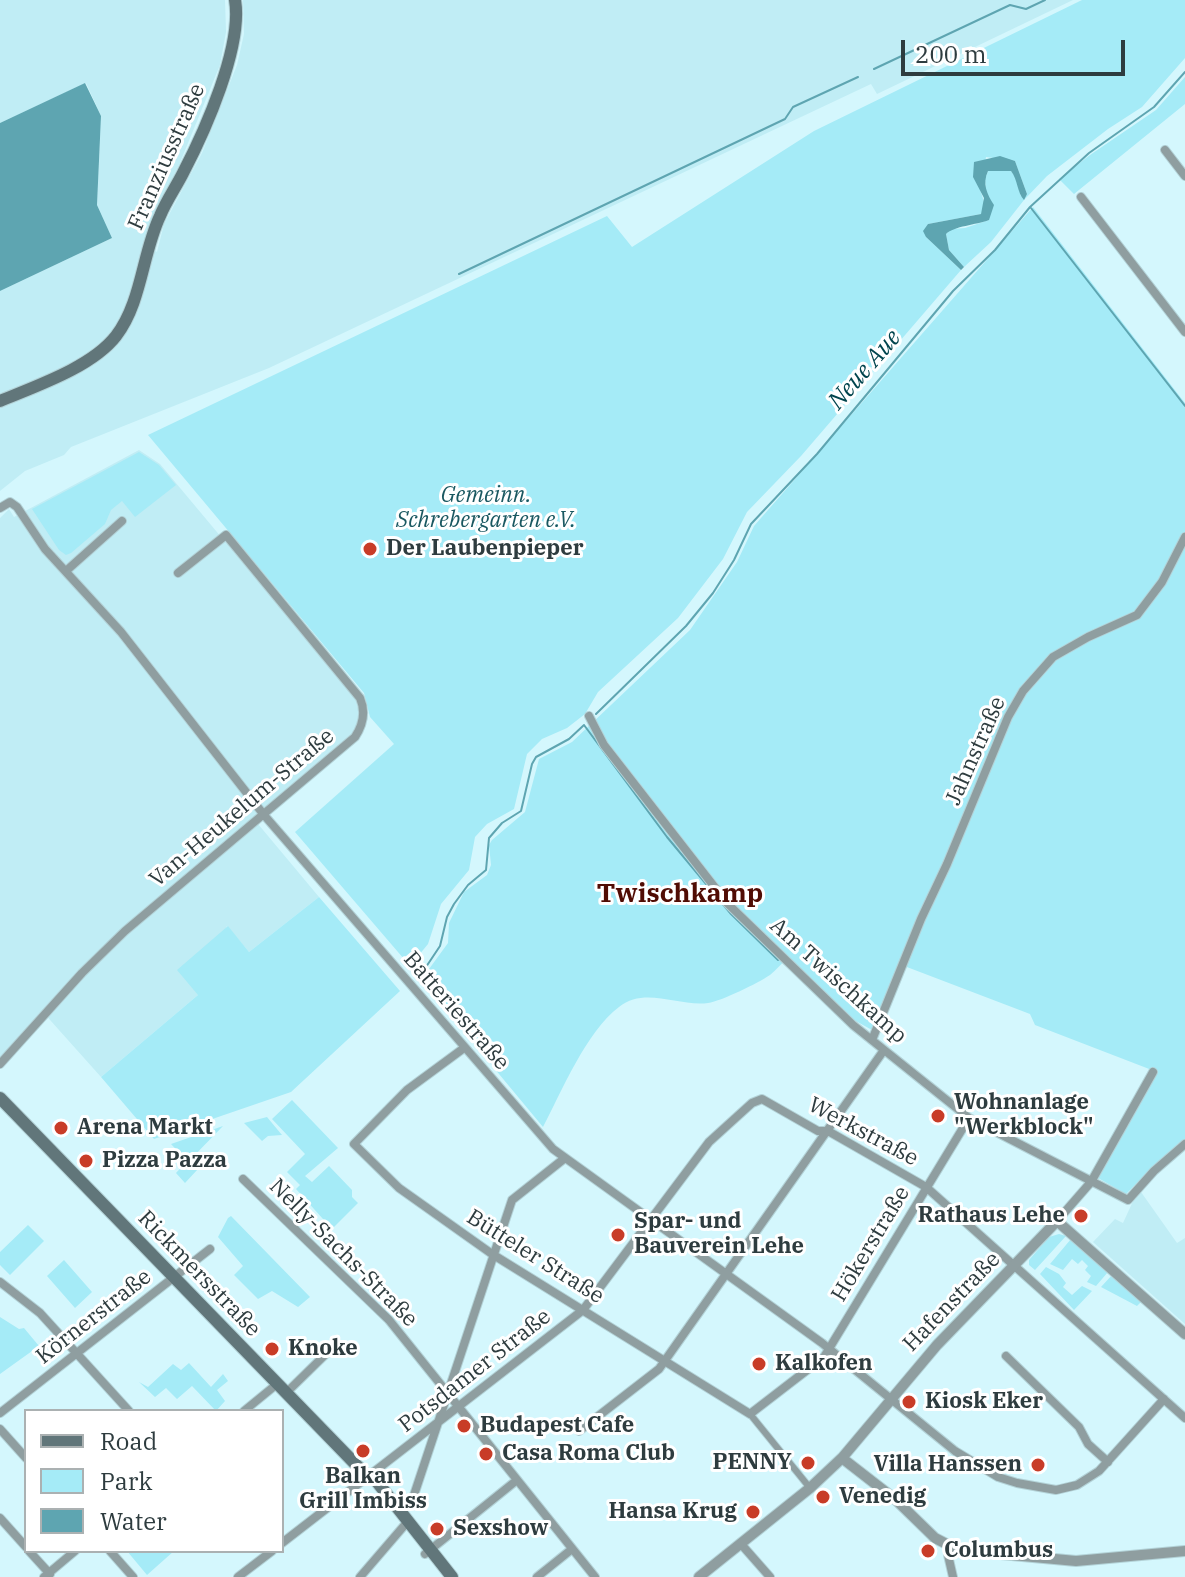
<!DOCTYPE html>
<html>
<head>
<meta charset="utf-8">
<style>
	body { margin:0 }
	#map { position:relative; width:1185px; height:1577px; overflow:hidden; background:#d4f7fd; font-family:"IBM Plex Serif",serif }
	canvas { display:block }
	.legend { position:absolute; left:24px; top:1409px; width:260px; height:144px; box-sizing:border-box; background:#fff; border:2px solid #abb1b2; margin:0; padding:10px 14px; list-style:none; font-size:24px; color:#2e3c3f }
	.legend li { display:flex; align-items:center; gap:16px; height:40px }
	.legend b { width:40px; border:2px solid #abb1b2 }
	.scale { position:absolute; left:901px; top:40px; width:224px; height:36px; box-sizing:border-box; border:4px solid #2e3c3f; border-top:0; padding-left:10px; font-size:24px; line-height:28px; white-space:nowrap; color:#2e3c3f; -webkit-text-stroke:6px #fff; paint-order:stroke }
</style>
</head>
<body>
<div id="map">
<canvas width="1185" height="1577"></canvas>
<ul class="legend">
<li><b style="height:10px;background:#61767a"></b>Road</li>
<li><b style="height:22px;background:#a5ebf7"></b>Park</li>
<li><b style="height:22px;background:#5ea5b1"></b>Water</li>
</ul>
<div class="scale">200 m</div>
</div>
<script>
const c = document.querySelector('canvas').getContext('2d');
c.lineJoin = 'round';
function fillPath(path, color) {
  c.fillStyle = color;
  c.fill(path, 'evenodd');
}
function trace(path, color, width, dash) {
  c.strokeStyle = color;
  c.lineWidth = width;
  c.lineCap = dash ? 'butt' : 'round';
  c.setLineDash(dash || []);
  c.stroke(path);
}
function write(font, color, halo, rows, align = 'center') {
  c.font = font + ' "IBM Plex Serif",serif';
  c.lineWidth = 6;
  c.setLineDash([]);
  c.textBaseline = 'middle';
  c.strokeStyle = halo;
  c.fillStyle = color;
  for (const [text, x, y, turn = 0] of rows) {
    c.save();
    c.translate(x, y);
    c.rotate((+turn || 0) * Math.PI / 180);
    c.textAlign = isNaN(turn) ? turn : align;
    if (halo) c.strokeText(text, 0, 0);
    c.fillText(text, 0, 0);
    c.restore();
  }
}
const built = new Path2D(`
	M0 0H225L226 32 220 65 179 165 152 218 146 244 157 252 164 224 202 153 237 65 244 34 243 0H1073L877 94 871 84 269 368 71 447 64 455 25 471 0 491V291L112 238 97 205 101 116 86 83 0 123Z
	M139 450 160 464 355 697 360 717 352 735 253 818 319 897 249 952 227 926 198 995 101 1077 42 1011 0 1058V518L9 509 14 517Z
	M1141 1192 1177 1243 1185 1238V1324L1093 1242 1115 1219 1123 1223 1134 1199Z`);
const green = new Path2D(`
	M1082 0H1185V58L1142 107 1108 129 1047 176 1024 200 991 242 964 267 949 250 946 234 951 229 965 228 989 220 985 179 988 171H1011L1016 178 1021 196 1027 194 1015 161 986 157 980 189 985 205 981 214 928 224 926 237 961 270 801 456 747 512 723 559 678 618 598 692 585 714 567 728 542 739 527 754 514 809 487 824 475 837 469 870 441 904 428 944 410 966 295 832 394 744 370 717 364 693 148 435 607 216 632 247 814 131Z
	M1185 77V104L1074 194 1059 179 1090 155 1156 110Z
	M1033 207 1185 403V1141L1158 1162 1126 1194 1098 1178 1157 1072 1035 1025 1030 1014 899 964 872 1030 854 1020 788 958C782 963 776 970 770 975 758 983 722 1001 708 1003 679 1007 645 986 619 1007 586 1032 562 1091 543 1127L421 980 448 943 449 923 464 892 487 875 491 865 489 845 492 840 525 812 539 759 572 742 690 630 737 562 754 526Z
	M139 452 159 465 176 485 135 517 122 501 111 510 105 524 71 553 66 555 59 550 32 509Z
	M319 897 400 991 291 1092 154 1139 101 1077 198 995 177 970 228 926 249 952Z
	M292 1100 338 1148 305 1176 312 1182 329 1166 352 1190V1197L358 1203 332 1229 296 1189 300 1185 287 1172 305 1154 272 1119Z
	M267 1117 282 1135 268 1136 262 1141 244 1123Z
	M223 1126 190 1160 198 1169 185 1183 176 1173 187 1161 171 1144Z
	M231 1216 310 1297 298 1307 272 1291 258 1299 234 1275 243 1266 218 1237 228 1218Z
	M28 1225 44 1241 10 1275 0 1265V1252Z
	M1059 1234 1066 1236 1035 1270 1029 1265V1260L1049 1237Z
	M1071 1239 1108 1272 1096 1286 1087 1282 1091 1276 1085 1270 1088 1266 1082 1260 1078 1264 1072 1259 1063 1270 1050 1264Z
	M64 1260 92 1292 75 1308 47 1276Z
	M1046 1267 1059 1274 1066 1283 1063 1287 1072 1295 1082 1286 1092 1291 1074 1310 1040 1274Z
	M1112 1275 1141 1302 1137 1306 1101 1287Z
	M0 1317 19 1329 24 1328 39 1346 0 1374Z
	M189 1363 211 1387 223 1374 228 1381 217 1390 225 1401 216 1411 192 1386 177 1399 166 1388 155 1397 139 1382 148 1387 173 1364 181 1370Z
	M127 1551H174L147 1575Z`);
const water = new Path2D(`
	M85 83 101 116 97 205 112 238 0 291V123Z
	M1000 156 1015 161 1027 194 1024 200C1017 193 1018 180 1011 171H988C982 184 987 194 994 205L989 220C976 225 954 226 946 234L949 250 964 267 961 270 926 237 923 231 928 224 981 214 984 198 973 177 974 162Z`);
const stream = new Path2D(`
	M874 69 1010 5 1026 9 1045 0
	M1031 208 1185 406
	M459 274 785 119 793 107 858 77
	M596 714 686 626 713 593 734 560 751 524 817 454 953 291 995 250 1030 207 1089 153 1154 107 1185 72
	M426 967 440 946 447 917 454 904 468 885 486 870 489 838 502 823 521 811 532 764 536 757 569 739 584 725 667 837 731 914 778 960`);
const pedestrian = new Path2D(`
	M750 1414 810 1488`);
const minor = new Path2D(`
	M1165 150 1185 176
	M1081 197 1185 332
	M0 508 10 502 17 507 45 549 121 632 264 815 553 1149 822 1343 955 1451 998 1477 1017 1483 1056 1490 1077 1485 1099 1471 1164 1399
	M66 571 122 521
	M589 716 604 745 727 903 853 1025 969 1118 1128 1200 1154 1171 1185 1144
	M872 1040 921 919 947 864 1008 717 1023 691 1053 657 1088 637 1137 615 1162 582 1185 537
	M464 1048 407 1090 354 1144 399 1188 492 1254 750 1414 824 1357 969 1118
	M0 1064 82 973 125 931 355 737C363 725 366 712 360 698L226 535 178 573
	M243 1179 389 1320 595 1577
	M1057 1221 1091 1182 1153 1072
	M0 1282 40 1313 129 1411
	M1006 1356 1079 1427 1088 1444 1108 1462
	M286 1393 331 1349
	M244 1411 277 1384
	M0 1413 210 1249
	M0 1429 26 1458
	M579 1431 659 1369 884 1050
	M401 1510 412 1501 512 1200 565 1158
	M0 1518 26 1547
	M282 1543 583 1310 709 1142 752 1103 762 1099 818 1131H828L926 1187 1185 1418
	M741 1544 770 1577
	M950 1548 948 1555 953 1577
	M29 1551 50 1574
	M110 1551 133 1577
	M425 1554 517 1480
	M44 1577 75 1551
	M238 1577 272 1551
	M360 1577 409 1520
	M537 1577 572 1549`);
const tertiary = new Path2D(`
	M842 1458 896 1500 935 1538 958 1550 1076 1561 1185 1551
	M699 1577 810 1488 842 1458 937 1345 1057 1221 1185 1334`);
const secondary = new Path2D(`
	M0 401C36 386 92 367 116 336 142 302 142 254 160 216 166 201 176 187 183 173 205 131 243 46 235 0
	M0 1098 368 1477 374 1478 452 1577`);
const markers = [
	[370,549,8,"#c83c27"],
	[938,1116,8,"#c83c27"],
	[61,1128,8,"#c83c27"],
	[86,1161,8,"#c83c27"],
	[1081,1216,8,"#c83c27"],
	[618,1235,8,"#c83c27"],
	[272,1349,8,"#c83c27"],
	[759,1364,8,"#c83c27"],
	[909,1402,8,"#c83c27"],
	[464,1426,8,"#c83c27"],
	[363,1451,8,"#c83c27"],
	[486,1454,8,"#c83c27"],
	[808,1463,8,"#c83c27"],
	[1038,1465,8,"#c83c27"],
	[823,1497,8,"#c83c27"],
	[753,1512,8,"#c83c27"],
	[437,1529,8,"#c83c27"],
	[928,1551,8,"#c83c27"]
];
const streetNames = [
	["Franziusstraße",167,157,-66],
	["Jahnstraße",976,751,-66],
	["Van-Heukelum-Straße",242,808,-40],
	["Am Twischkamp",838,981,42],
	["Batteriestraße",456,1011,49],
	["Werkstraße",863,1132,28],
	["Hökerstraße",871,1244,-59],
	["Nelly-Sachs-Straße",343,1253,45],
	["Bütteler Straße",535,1257,32],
	["Rickmersstraße",199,1274,46],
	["Hafenstraße",952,1302,-46],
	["Körnerstraße",94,1317,-38],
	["Potsdamer Straße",475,1371,-38]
];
const parkNames = [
	["Gemeinn.",486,496],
	["Schrebergarten e.V.",486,521]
];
const poiNames = [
	["Der Laubenpieper",386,549],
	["Wohnanlage",954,1103],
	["\"Werkblock\"",954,1128],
	["Arena Markt",77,1128],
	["Pizza Pazza",102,1161],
	["Rathaus Lehe",1065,1216,"right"],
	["Spar- und",634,1222],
	["Bauverein Lehe",634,1247],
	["Knoke",288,1349],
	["Kalkofen",775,1364],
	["Kiosk Eker",925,1402],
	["Budapest Cafe",480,1426],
	["Casa Roma Club",502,1454],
	["PENNY",792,1463,"right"],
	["Villa Hanssen",1022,1465,"right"],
	["Balkan",363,1477,"center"],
	["Grill Imbiss",363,1502,"center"],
	["Venedig",839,1497],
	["Hansa Krug",737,1512,"right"],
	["Sexshow",453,1529],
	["Columbus",944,1551]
];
const waterNames = [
	["Neue Aue",865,370,-49]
];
const quarterNames = [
	["Twischkamp",680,894]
];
fillPath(built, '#c0edf5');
fillPath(green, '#a5ebf7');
fillPath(water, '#5ea5b1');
trace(stream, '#5ea5b1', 2);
trace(pedestrian, '#b3d2d7', 8);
trace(minor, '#b3d2d7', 10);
trace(tertiary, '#b3d2d7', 12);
trace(secondary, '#b3d2d7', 14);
trace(pedestrian, '#8f9ea0', 6);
trace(minor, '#8f9ea0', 8);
trace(tertiary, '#8f9ea0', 10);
trace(secondary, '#61767a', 12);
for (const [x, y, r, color] of markers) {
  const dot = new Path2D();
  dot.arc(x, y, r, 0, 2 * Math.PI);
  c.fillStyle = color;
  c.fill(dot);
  trace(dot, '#fff', 3);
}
write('22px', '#2e3c3f', '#fff', streetNames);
write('italic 22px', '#1a5861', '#fff', parkNames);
write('bold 22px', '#2e3c3f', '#fff', poiNames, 'left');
write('italic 24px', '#00444d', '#fff', waterNames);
write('bold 26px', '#500c04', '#fff', quarterNames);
</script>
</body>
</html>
